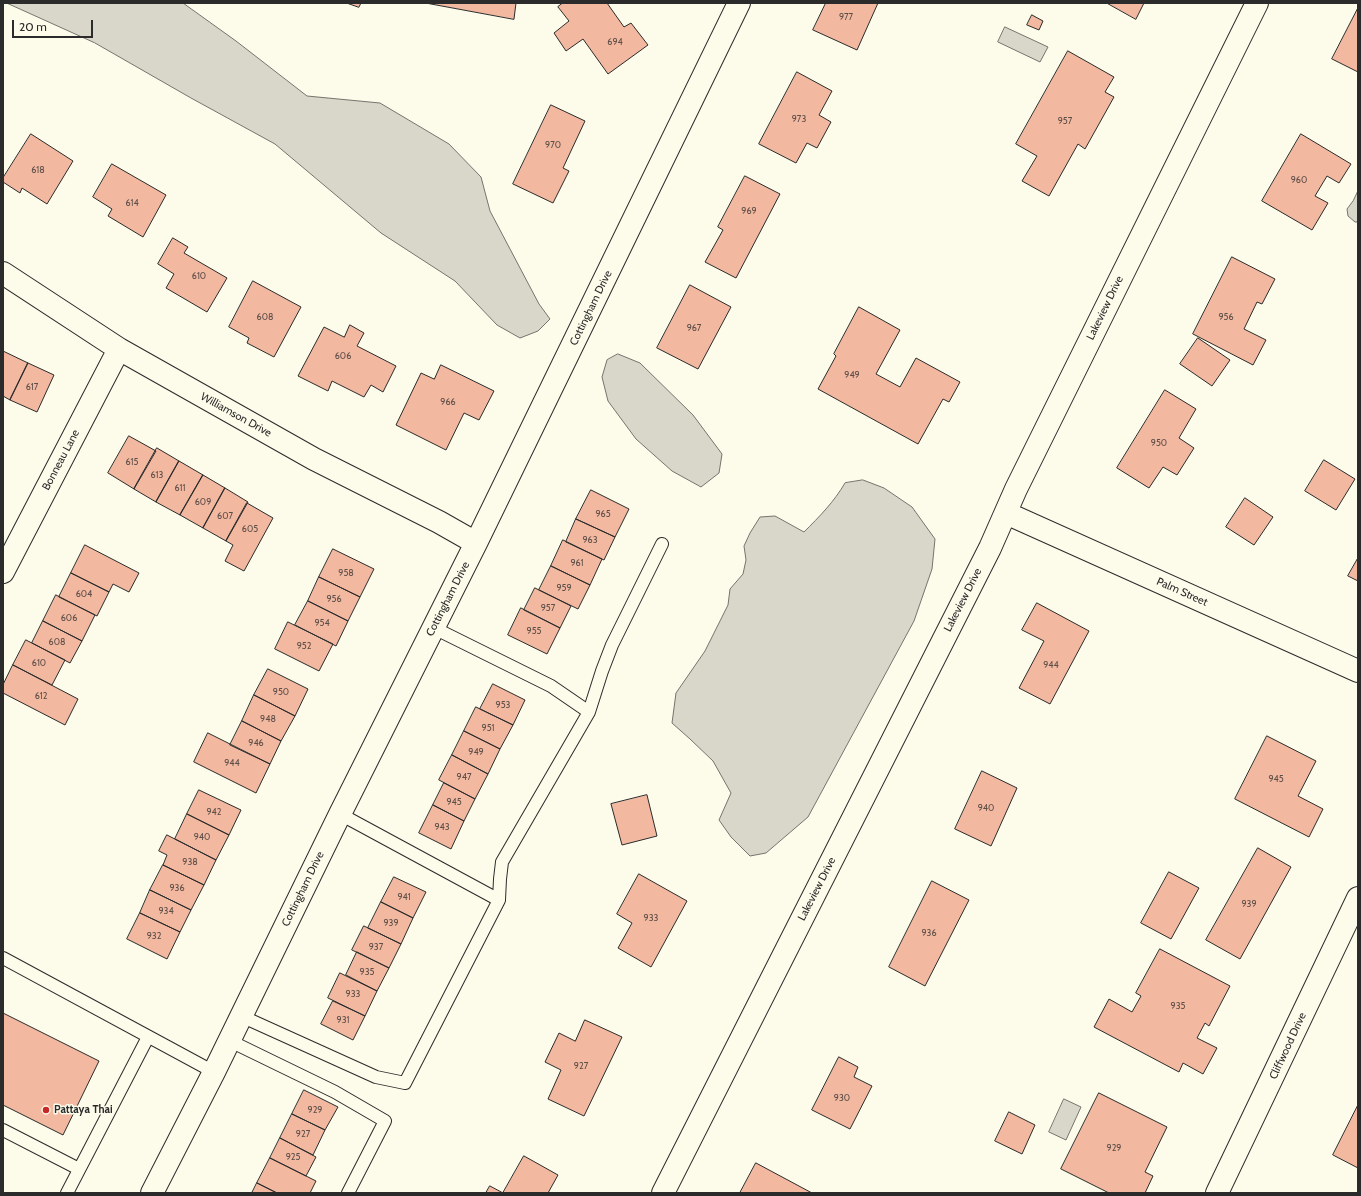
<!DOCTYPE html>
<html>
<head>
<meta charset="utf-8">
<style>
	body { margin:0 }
	#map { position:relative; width:1361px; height:1196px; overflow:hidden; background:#fdfbea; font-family:Cabin,sans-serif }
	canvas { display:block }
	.frame { position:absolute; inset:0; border:4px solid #2b2b2b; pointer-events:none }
	.scale { position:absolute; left:12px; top:20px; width:81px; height:18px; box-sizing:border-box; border:2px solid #2b2b2b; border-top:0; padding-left:5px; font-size:12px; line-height:14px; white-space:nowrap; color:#2b2b2b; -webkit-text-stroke:3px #fdfbea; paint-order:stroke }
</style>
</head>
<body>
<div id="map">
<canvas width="1361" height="1196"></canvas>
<div class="frame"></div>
<div class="scale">20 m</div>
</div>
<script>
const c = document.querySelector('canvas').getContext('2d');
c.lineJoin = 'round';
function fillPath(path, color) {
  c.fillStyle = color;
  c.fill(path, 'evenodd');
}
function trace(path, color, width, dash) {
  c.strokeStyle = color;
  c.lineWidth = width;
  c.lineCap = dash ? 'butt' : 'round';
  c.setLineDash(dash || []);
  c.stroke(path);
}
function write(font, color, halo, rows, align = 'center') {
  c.font = font + ' Cabin,sans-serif';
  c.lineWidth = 3;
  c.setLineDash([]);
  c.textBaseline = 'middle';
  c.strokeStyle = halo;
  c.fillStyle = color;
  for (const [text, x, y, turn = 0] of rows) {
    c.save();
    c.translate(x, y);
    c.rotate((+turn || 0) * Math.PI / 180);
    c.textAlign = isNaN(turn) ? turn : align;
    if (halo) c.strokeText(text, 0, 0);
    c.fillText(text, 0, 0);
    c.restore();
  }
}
const water = new Path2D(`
	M7 3H183L236 41 307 96 380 103 449 144 481 177 490 211 539 304 550 319 538 331 520 338 497 325 455 281 381 233 275 144 191 98 95 43Z
	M1005 27 1048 47 1040 62 998 42Z
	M1358 191V222H1355L1348 216 1347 209 1353 201Z
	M618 354 640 363 693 415 722 454 719 473 701 487 672 471 636 439 608 401 602 377 607 360Z
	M863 480 884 488 912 507 935 539 932 569 914 621 808 817 766 853 750 856 731 837 719 820 731 793 713 761 690 739 672 723 676 693 705 651 728 605 730 589 743 574 746 560 744 546 750 533 760 517 775 516 804 532C819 517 834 502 845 483Z
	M1064 1099 1081 1107 1066 1140 1049 1132Z`);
const building = new Path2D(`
	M347 3H361L359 7Z
	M426 3H516L514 19Z
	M563 3H607L624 27 631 23 648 45 608 74 583 39 566 51 554 33 569 21 558 7Z
	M826 3H878L857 50 813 30Z
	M1107 3H1144L1136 19Z
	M1358 8V72L1332 59Z
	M1032 15 1043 21 1039 30 1027 25Z
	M1068 51 1114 77 1105 92 1114 97 1085 149 1078 144 1049 196 1022 181 1037 156 1016 144Z
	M797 72 832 91 819 115 831 122 817 148 807 143 796 163 759 144Z
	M551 105 585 121 563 168 569 171 553 203 513 184Z
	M31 134 73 161 47 204 22 188 20 193 3 182V178Z
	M1301 134 1351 164 1339 183 1327 176 1315 196 1328 203 1312 230 1262 201Z
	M112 164 166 195 143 237 108 216 112 209 93 197Z
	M745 176 780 194 736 278 705 262 723 230 718 227Z
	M173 238 188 247 184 253 227 278 207 312 166 288 174 274 158 264Z
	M1232 257 1275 279 1262 304 1257 302 1244 329 1266 340 1253 365 1193 334Z
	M253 281 301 307 274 357 247 343 249 338 229 327Z
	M690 285 731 307 698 369 657 348Z
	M859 307 900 330 876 374 900 387 916 358 960 382 949 402 943 399 918 444 818 389 836 356 834 354Z
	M350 325 364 333 357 346 396 366 383 392 371 385 364 397 332 381 328 391 298 376 324 327 344 337Z
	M1198 338 1230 360 1212 386 1180 364Z
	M3 351 28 363 10 400 3 396Z
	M28 363 54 375 37 412 10 400Z
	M441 365 494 391 479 420 464 413 446 450 396 425 421 373 434 379Z
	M1165 390 1196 409 1179 438 1194 448 1177 475 1163 467 1149 488 1117 468Z
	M129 436 156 451 134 489 108 473Z
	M157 448 179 461 156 502 134 489Z
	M1324 460 1355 479 1336 510 1305 491Z
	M179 461 203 475 180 515 156 502Z
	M203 475 225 488 203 528 180 515Z
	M225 488 248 502 226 541 203 528Z
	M591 490 629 509 615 537 576 519Z
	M1245 498 1273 517 1254 545 1226 527Z
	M247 503 273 518 244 571 225 561 233 545 226 541Z
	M576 519 615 537 604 560 566 542Z
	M563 540 602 559 590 585 551 566Z
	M85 545 139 573 129 592 113 584 109 592 71 573Z
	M333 549 374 569 360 597 319 577Z
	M1358 558V581L1348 576Z
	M551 566 590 585 578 609 539 590Z
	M71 573 109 592 97 616 59 597Z
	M319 577 360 597 348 621 308 601Z
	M535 588 571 606 560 628 524 610Z
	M56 595 95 615 82 641 43 621Z
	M308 601 348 621 336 646 295 625Z
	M1037 603 1089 631 1050 704 1019 688 1044 641 1022 630Z
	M521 608 560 628 547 654 508 635Z
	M43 621 82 641 70 663 32 643Z
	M288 622 333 644 319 671 275 649Z
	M26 640 65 660 52 685 13 665Z
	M13 665 78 699 65 725 3 693V685Z
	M268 669 308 689 295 716 254 695Z
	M493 684 525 700 513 725 480 709Z
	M254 695 295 716 281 741 242 721Z
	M476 707 513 725 500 749 464 731Z
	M242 721 281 741 270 764 230 745Z
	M464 731 500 749 488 774 452 755Z
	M208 733 270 764 256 793 194 762Z
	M1267 736 1316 761 1298 796 1323 809 1309 837 1235 799Z
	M452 755 488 774 475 799 439 780Z
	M982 771 1017 788 991 846 955 829Z
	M444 783 475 799 464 821 433 805Z
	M199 790 241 810 229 835 187 814Z
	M647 795 657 836 622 845 611 804Z
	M433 805 464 821 451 849 419 833Z
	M187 814 229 835 216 860 175 839Z
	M167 835 216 860 204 885 163 865 167 855 159 851Z
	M1258 848 1291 867 1240 959 1206 940Z
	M163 865 204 885 191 910 150 890Z
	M1169 872 1199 888 1171 939 1141 923Z
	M639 874 687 901 651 967 618 948 632 923 617 914Z
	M394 877 426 892 413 918 381 902Z
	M932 881 969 900 925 986 889 967Z
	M150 890 191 910 180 932 140 913Z
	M381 902 413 918 401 944 368 928Z
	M140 913 180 932 167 959 127 939Z
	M364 926 401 944 389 968 352 950Z
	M1160 949 1230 986 1209 1026 1205 1023 1197 1038 1217 1048 1203 1074 1183 1063 1179 1072 1094 1027 1109 999 1132 1012 1141 996 1136 993Z
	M357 952 389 968 377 991 346 975Z
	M340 973 377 991 365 1016 328 998Z
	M333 1001 365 1016 353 1040 321 1024Z
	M3 1013 99 1061 63 1135 3 1105Z
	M585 1020 622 1037 584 1116 548 1099 561 1070 545 1062 559 1033 575 1041Z
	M839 1057 858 1067 854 1077 872 1086 850 1129 812 1110Z
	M304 1090 338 1107 325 1130 292 1114Z
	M1099 1093 1167 1127 1145 1172 1153 1176 1145 1193H1109L1061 1169Z
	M1358 1105V1168L1333 1155Z
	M1009 1112 1035 1125 1022 1154 995 1141Z
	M292 1114 325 1130 313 1155 280 1138Z
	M280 1138 316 1157 306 1176 270 1158Z
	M524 1156 558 1175 548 1193H503Z
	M270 1158 316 1181 310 1193H277L257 1183Z
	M756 1163 812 1193H740Z
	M257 1183 277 1193H252Z
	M490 1186 503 1193H486Z`);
const service = new Path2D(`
	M434 628 551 686 589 712
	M340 814 499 900
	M3 958 214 1072
	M241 1016 376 1077 405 1083 499 900 500 879 502 862 589 712 602 671 612 645 662 544
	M228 1040 335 1092 385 1121 348 1193
	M3 1130 79 1169
	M67 1193 148 1037`);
const minor = new Path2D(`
	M3 273 119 349 314 459 439 522 476 543
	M1006 513 1358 671
	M3 572 119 349
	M152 1193 214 1072 340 814 476 543 739 3
	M663 1193 990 548 1016 489 1257 3
	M1217 1193 1358 898`);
const markers = [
	[46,1110,4,"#c62828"]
];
const numberNames = [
	["977",846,17],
	["694",615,42],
	["973",799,119],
	["957",1065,121],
	["970",553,145],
	["618",38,170],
	["960",1299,180],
	["614",132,203],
	["969",749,211],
	["610",199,276],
	["608",265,317],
	["956",1226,317],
	["967",694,328],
	["606",343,356],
	["949",852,375],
	["617",32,387],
	["966",448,402],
	["950",1159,443],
	["615",132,462],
	["613",157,475],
	["611",180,488],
	["609",203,502],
	["965",603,514],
	["607",225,516],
	["605",250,529],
	["963",590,540],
	["961",577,563],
	["958",346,573],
	["959",564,588],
	["604",84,594],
	["956",334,599],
	["957",548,608],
	["606",69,618],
	["954",322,623],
	["955",534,631],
	["608",57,642],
	["952",304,646],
	["610",39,663],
	["944",1051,665],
	["950",281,692],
	["612",41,696],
	["953",503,705],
	["948",268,719],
	["951",488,728],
	["946",256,743],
	["949",476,752],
	["944",232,763],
	["947",464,777],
	["945",1276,779],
	["945",454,802],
	["940",986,808],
	["942",214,812],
	["943",442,827],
	["940",202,837],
	["938",190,862],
	["936",177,888],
	["941",404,897],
	["939",1249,904],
	["934",166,911],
	["933",651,918],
	["939",391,923],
	["936",929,933],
	["932",154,936],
	["937",376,947],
	["935",367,972],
	["933",353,994],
	["935",1178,1006],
	["931",343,1020],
	["927",581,1066],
	["930",842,1098],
	["929",315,1110],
	["927",303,1134],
	["929",1114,1148],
	["925",293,1157]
];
const streetNames = [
	["Cottingham Drive",591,308,-64],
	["Lakeview Drive",1105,308,-64],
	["Williamson Drive",236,415,29],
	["Bonneau Lane",61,460,-62],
	["Palm Street",1182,592,24],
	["Cottingham Drive",448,599,-63],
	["Lakeview Drive",963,600,-63],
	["Cottingham Drive",303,889,-64],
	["Lakeview Drive",817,889,-63],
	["Cliffwood Drive",1288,1046,-65]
];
const poiNames = [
	["Pattaya Thai",54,1110]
];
fillPath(water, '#d8d7c9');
trace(water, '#74746e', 1);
fillPath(building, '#f2b8a0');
trace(building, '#2b2b2b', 1);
trace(service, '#2b2b2b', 14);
trace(minor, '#2b2b2b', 24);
trace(service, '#fdfbea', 12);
trace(minor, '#fdfbea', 22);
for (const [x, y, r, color] of markers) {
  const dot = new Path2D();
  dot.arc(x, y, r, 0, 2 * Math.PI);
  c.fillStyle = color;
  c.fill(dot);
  trace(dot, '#fdfbea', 1.5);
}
write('9px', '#5d4e48', null, numberNames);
write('11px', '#2b2b2b', '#fdfbea', streetNames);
write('bold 11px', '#2b2b2b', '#fdfbea', poiNames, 'left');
</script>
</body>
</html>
